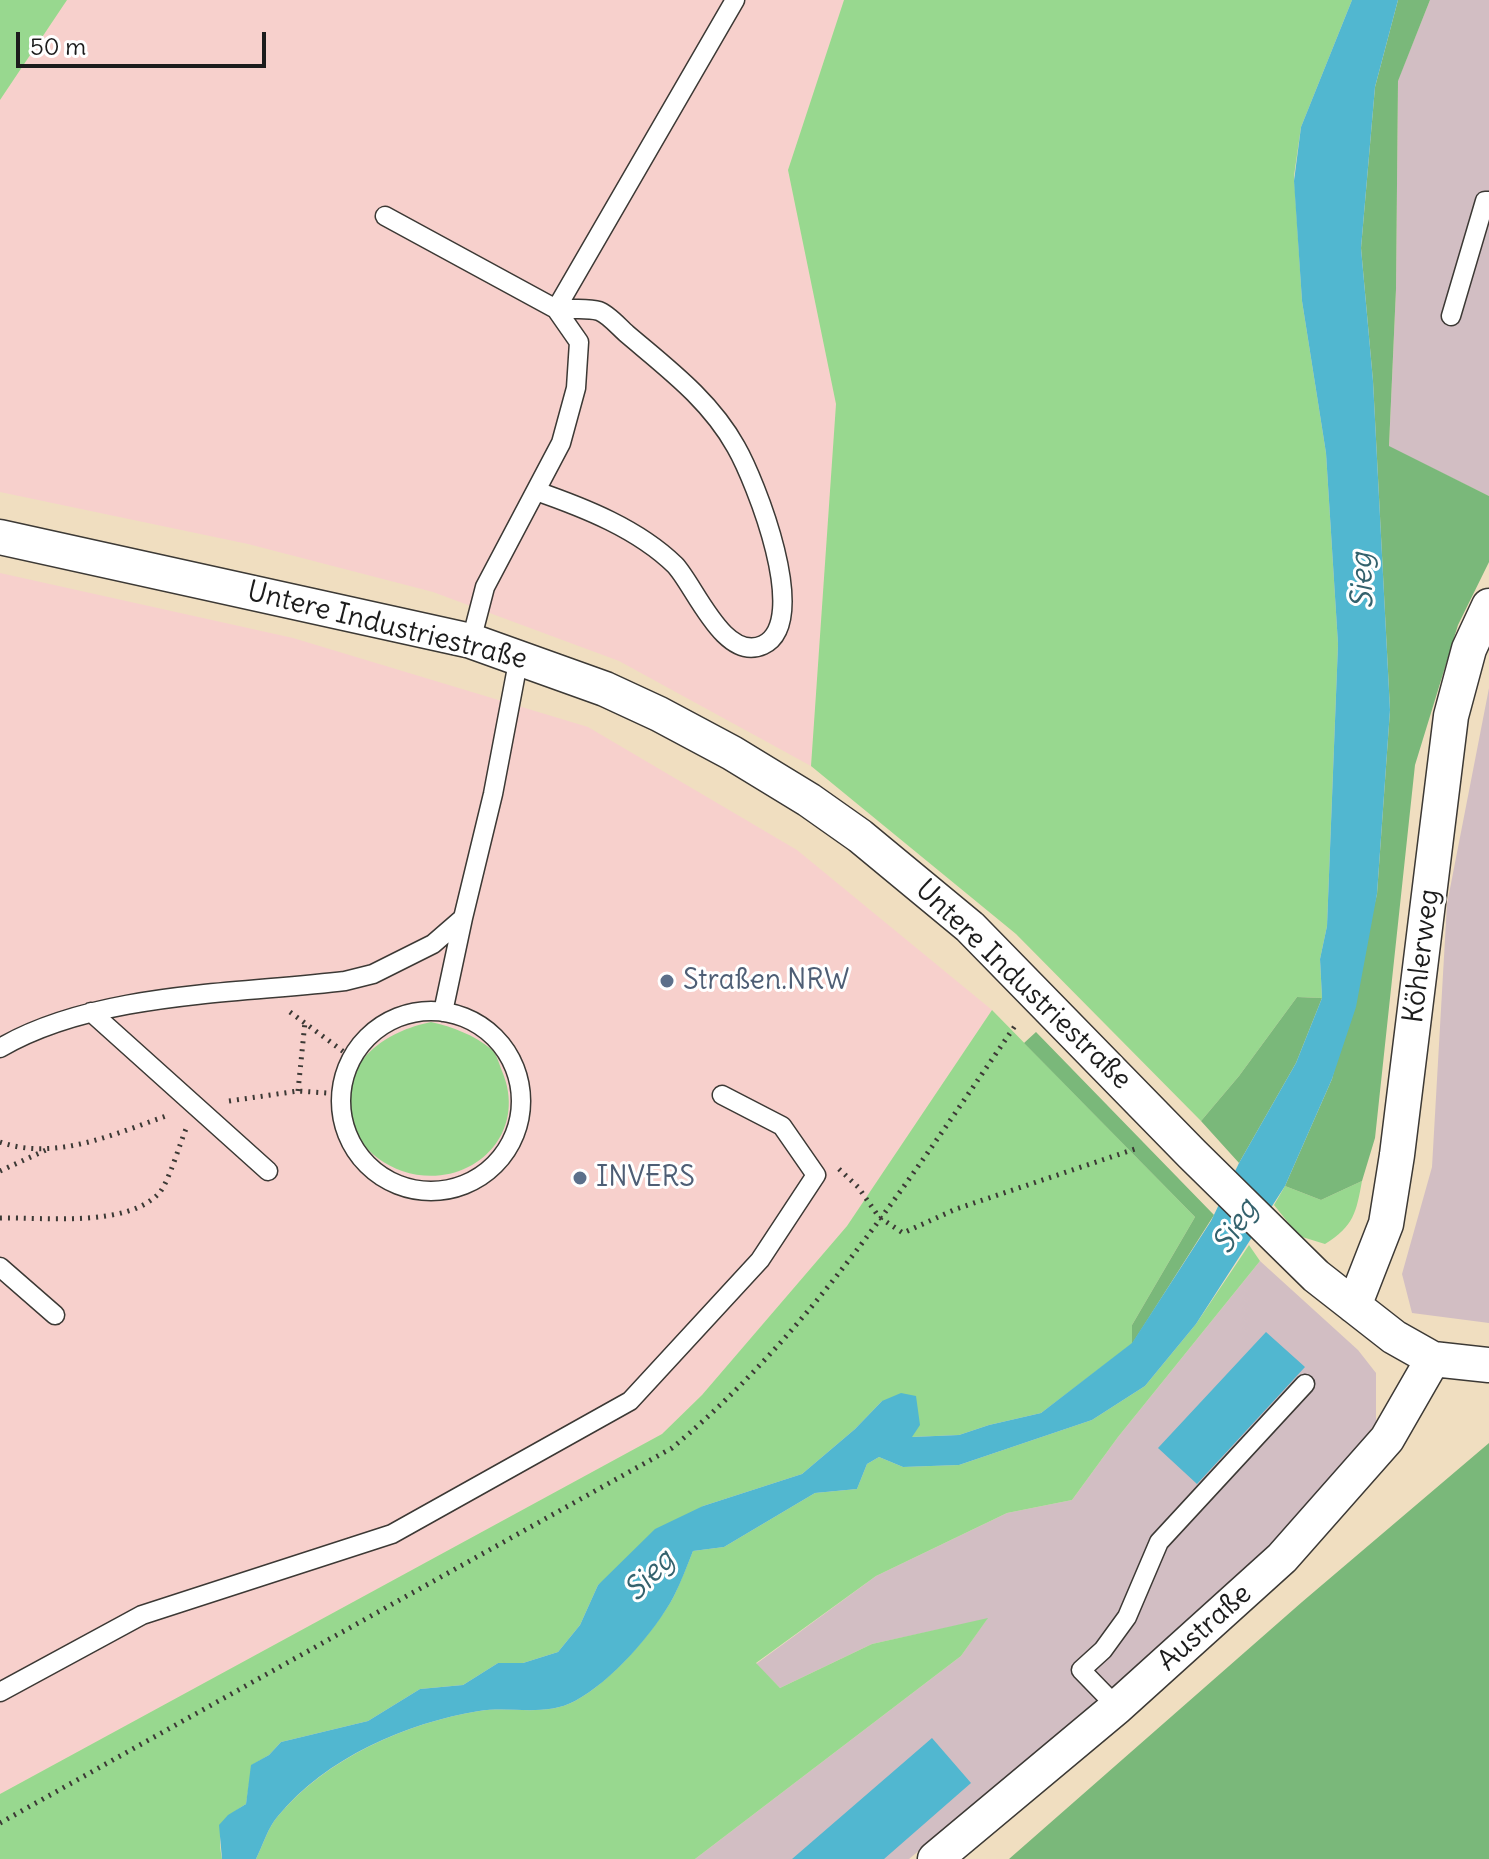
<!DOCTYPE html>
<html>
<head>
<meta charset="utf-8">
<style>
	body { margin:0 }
	#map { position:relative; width:1489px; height:1859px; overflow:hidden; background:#f0dec0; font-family:Delius,sans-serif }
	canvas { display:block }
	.scale { position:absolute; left:16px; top:32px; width:250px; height:36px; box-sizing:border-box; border:4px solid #1c1c1c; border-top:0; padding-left:10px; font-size:24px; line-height:28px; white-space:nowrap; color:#1c1c1c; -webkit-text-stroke:6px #fff; paint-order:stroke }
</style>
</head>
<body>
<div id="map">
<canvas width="1489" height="1859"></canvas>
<div class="scale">50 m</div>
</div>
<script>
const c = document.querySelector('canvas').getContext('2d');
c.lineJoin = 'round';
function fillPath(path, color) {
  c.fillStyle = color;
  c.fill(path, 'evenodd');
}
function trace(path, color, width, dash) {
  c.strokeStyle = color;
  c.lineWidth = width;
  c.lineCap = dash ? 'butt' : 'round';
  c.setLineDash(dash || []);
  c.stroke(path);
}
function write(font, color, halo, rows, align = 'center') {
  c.font = font + ' Delius,sans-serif';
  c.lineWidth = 6;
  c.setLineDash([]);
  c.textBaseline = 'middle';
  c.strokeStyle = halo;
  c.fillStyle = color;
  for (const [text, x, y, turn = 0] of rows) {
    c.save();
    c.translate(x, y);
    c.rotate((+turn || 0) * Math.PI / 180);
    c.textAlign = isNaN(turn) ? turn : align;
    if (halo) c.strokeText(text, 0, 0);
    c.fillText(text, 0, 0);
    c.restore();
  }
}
const built = new Path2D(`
	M67 0H844L788 170 836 404 811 766 619 661 433 592 248 544 0 492V100Z
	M0 573 293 638 588 727 797 850 992 1010 847 1226 702 1395 662 1434 0 1794Z`);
const industrial = new Path2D(`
	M1430 0H1489V496L1389 447 1396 289 1398 80Z
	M1489 688V1323L1412 1313 1402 1274 1432 1167 1447 904Z
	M1260 1261 1358 1350 1376 1373V1423L1314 1501 1264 1558 1105 1695 909 1859H695L961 1656 987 1619 872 1644 780 1688 756 1664 876 1576 1007 1513 1072 1500 1118 1437Z`);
const green = new Path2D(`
	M0 0H67L0 100Z
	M844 0H1352L1301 127 1294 176 1302 301 1326 453 1338 644 1327 926 1320 959 1322 998 1297 997 1239 1076 1201 1121 1016 934 811 766 836 404 788 170Z
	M992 1010 1195 1217 1132 1325V1344L1041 1413 989 1425 959 1435 911 1437 882 1401 855 1429 802 1474 703 1506 598 1585 580 1625 558 1652 523 1663H498L463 1685 420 1689 368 1721 281 1742 269 1755 252 1765 246 1804C221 1819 217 1830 222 1859H0V1794L662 1434 702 1395 847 1226Z
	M431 1022C453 1027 474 1035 491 1049 497 1054 499 1064 502 1071 530 1137 467 1193 402 1171 385 1165 370 1154 359 1139 353 1132 352 1120 350 1111 343 1059 387 1031 431 1022Z
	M1362 1181C1356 1213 1354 1226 1325 1244L1299 1236 1274 1205 1285 1186 1321 1200Z
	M1249 1245 1260 1261 1118 1437 1072 1500 1007 1513 876 1576 756 1663 780 1688 872 1644 988 1618 961 1656 695 1859H256C263 1845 268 1827 278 1816 327 1758 406 1723 479 1711 511 1706 545 1717 575 1701 611 1682 655 1631 674 1596 681 1581 687 1566 693 1551L724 1547 815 1493 857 1489 867 1464 879 1457 903 1467 959 1465 1092 1420 1145 1386 1196 1324Z`);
const forest = new Path2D(`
	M1398 0H1430L1398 81 1396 289 1389 446 1489 496V562L1458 625 1415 765 1375 1138 1362 1181 1321 1200 1285 1186 1332 1079 1377 894 1390 710 1373 381 1361 248 1375 87Z
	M1297 997 1322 998 1296 1063 1239 1163 1201 1121 1239 1076Z
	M1036 1032 1214 1215 1132 1344V1325L1195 1217 1024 1043Z
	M1489 1443V1859H1009L1302 1602Z`);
const water = new Path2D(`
	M1352 0H1398L1375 87 1361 248 1373 381 1390 710 1377 894 1356 1007 1332 1079 1285 1186 1196 1324 1145 1386 1092 1420 959 1465 903 1467 879 1457 867 1464 857 1489 815 1493 724 1547 693 1551C687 1566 681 1582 674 1596 655 1632 611 1682 575 1701 545 1717 511 1706 479 1711 406 1723 326 1758 278 1816 268 1827 263 1845 256 1859H222L219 1825 228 1815 246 1804 251 1765 269 1755 281 1742 368 1721 420 1689 463 1685 498 1663H523L558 1652 580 1625 598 1585 655 1529 703 1506 802 1474 855 1429 882 1401 901 1393 916 1396 920 1425 912 1437 959 1435 989 1425 1041 1413 1132 1343 1211 1221 1239 1163 1296 1063 1322 998 1320 959 1327 926 1338 644 1326 453 1302 301 1294 181 1301 127Z
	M1266 1332 1305 1367 1197 1484 1158 1448Z
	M932 1738 971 1783 884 1859H792Z`);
const path = new Path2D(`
	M290 1012 352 1058
	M298 1091 305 1022
	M229 1101 298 1091 341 1094
	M0 1142C56 1162 116 1133 169 1115
	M839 1169 858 1187 879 1217 903 1233 956 1209 1138 1148
	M0 1171 46 1150
	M0 1218C44 1217 129 1228 160 1192 169 1181 180 1143 186 1129
	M0 1823 672 1448C813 1331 914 1172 1017 1023`);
const service = new Path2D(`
	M385 216 556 309 579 342 576 388 561 443 485 587 471 641
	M1451 316 1485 201H1489
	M536 491C585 508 638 529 675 565 695 586 724 663 763 645 812 622 755 480 736 447 710 400 667 368 627 334 619 327 608 314 599 311 587 307 569 310 556 309L735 0
	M341 1101a90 90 0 1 1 180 0a90 90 0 1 1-180 0Z
	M91 1012 268 1171
	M443 1012 463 918
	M0 1048C96 992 237 994 345 981L373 974 433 944 463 918 493 794 519 657
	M0 1267 55 1315
	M0 1692 142 1615 392 1534 630 1401 760 1260 816 1175 782 1126 722 1095
	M1117 1707 1081 1670 1103 1650 1127 1617 1159 1542 1305 1384`);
const minor = new Path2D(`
	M0 537 471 641 605 689 659 714 732 753 809 800 860 836 970 927 1192 1154 1316 1276 1394 1337 1433 1359 1489 1365
	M1354 1306 1386 1224 1397 1155 1451 716 1469 649 1489 606
	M935 1859 1117 1707 1282 1558 1387 1439 1433 1359`);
const markers = [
	[667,981,8,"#5c6f8a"],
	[580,1178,8,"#5c6f8a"]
];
const streetNames = [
	["Untere Industriestraße",387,626,14],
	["Köhlerweg",1422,956,-83],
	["Untere Industriestraße",1023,985,44],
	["Austraße",1205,1628,-42]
];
const serviceNames = [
	["Straßen.NRW",683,981],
	["INVERS",596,1178]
];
const waterNames = [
	["Sieg",1363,581,-92],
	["Sieg",1236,1227,-58],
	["Sieg",650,1576,-46]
];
fillPath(built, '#f7d0cc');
fillPath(industrial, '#d2bec3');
fillPath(green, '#98d88f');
fillPath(forest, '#7ab87a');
fillPath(water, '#51b7d0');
trace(service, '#3c3935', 21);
trace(minor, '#3c3935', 37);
trace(path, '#3c3935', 5, [2, 6]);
trace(service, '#fff', 18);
trace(minor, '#fff', 34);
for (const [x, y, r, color] of markers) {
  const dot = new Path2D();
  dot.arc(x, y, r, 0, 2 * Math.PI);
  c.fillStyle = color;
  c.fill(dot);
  trace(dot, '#fff', 3);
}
write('28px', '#1c1c1c', '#fff', streetNames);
write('28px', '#4e5e75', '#fff', serviceNames, 'left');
write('italic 30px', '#34626d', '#fff', waterNames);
</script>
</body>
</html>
